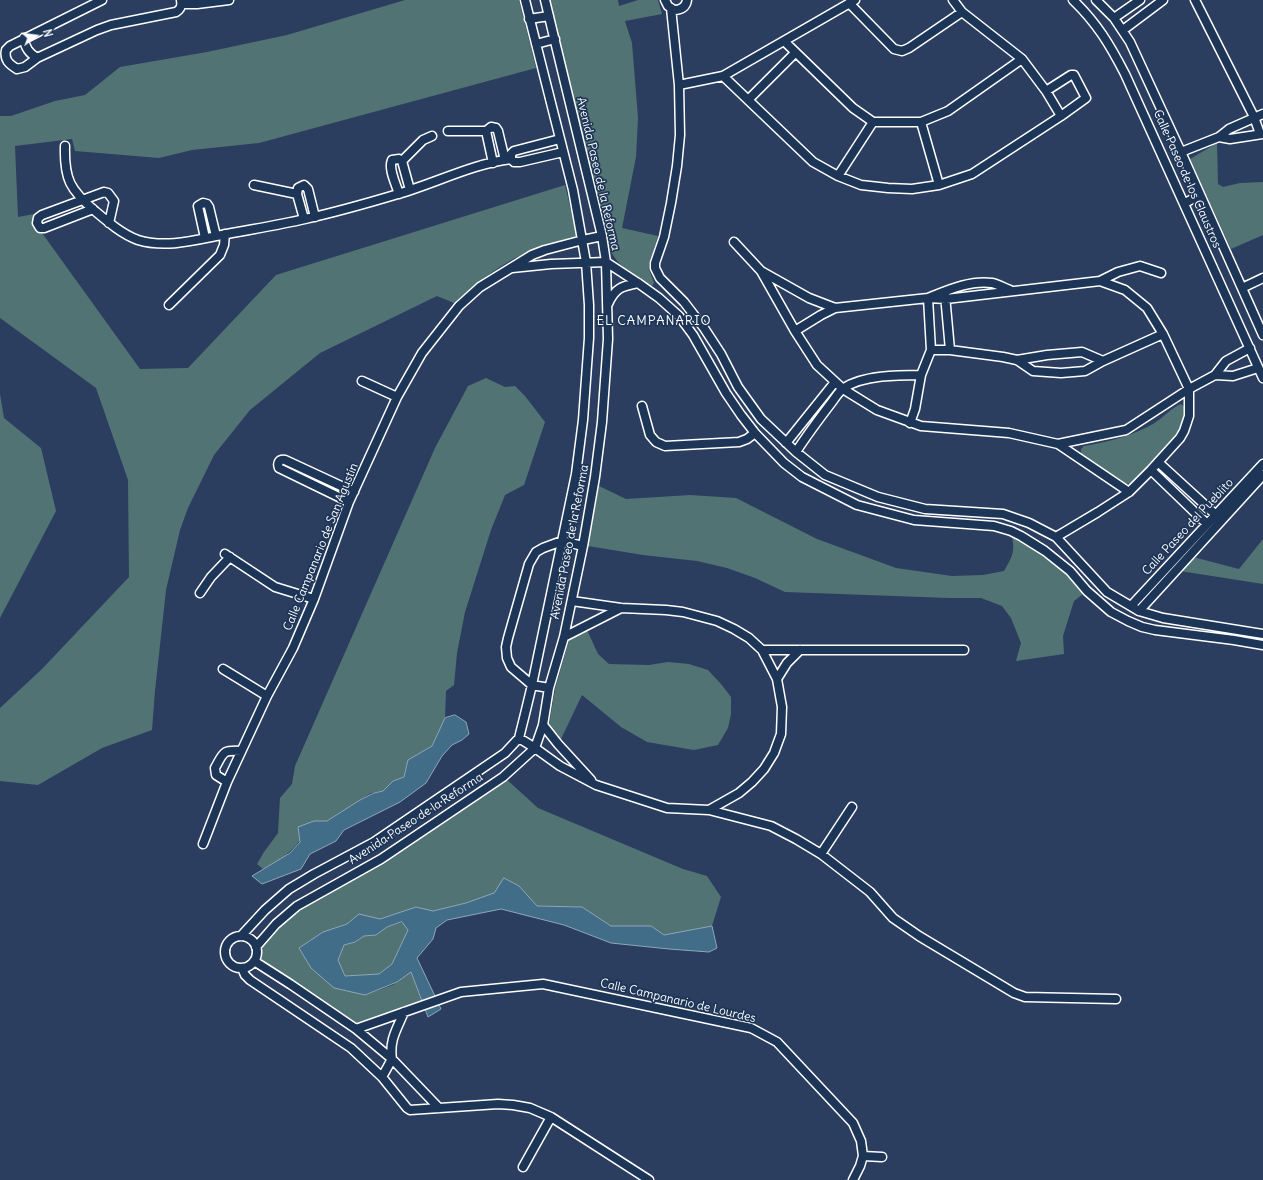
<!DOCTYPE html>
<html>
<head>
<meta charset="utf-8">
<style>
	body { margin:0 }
	#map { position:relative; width:1263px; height:1180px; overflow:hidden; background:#2b3e60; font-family:Delius,sans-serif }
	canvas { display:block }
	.north { position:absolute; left:16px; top:16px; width:40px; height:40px; -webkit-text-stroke:3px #1d3557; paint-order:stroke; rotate:76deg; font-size:11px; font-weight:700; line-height:16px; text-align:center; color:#fff }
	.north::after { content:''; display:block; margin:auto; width:14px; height:18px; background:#fff; clip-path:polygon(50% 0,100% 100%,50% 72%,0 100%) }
</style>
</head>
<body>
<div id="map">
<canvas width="1263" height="1180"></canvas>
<div class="north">N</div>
</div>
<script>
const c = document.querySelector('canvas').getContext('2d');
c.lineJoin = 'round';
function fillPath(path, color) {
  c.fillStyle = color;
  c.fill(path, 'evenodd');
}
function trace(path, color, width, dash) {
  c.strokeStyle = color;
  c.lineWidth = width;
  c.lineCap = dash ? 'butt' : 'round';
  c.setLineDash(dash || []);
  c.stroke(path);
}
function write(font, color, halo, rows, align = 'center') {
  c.font = font + ' Delius,sans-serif';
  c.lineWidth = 3.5;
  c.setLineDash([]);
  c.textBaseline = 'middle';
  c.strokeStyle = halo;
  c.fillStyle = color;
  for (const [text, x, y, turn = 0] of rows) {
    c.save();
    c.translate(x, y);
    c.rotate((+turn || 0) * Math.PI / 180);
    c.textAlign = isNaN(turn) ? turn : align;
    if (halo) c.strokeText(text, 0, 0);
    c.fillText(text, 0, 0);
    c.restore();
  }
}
const green = new Path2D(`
	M405 0H519L536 68 259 143 192 150 159 158 75 151 72 139 15 146 18 217 34 214C33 223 36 227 42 233L140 369 188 368 276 275 565 185 577 236C556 242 534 248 515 258 493 270 473 286 454 303L437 296 320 353 250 410 214 455 188 508 180 530 166 590 155 691 152 730 102 748 38 785 0 781V708L42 669 129 577 128 480 96 388 0 318V116H11L55 101 85 95 120 67 207 52 287 35Z
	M550 0H618L619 6 638 0H658L662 14 625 21 632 43 638 118 636 157 622 228 658 236 649 264V269L654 283 651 287C631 274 618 267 608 246Z
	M1217 143 1218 184 1223 187 1240 183 1263 182V235L1231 249 1190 159Z
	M486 378 505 387 515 386 525 396 545 422 524 485 505 495 491 530 465 612 457 653 454 685 446 691 445 718 432 746 408 760 404 777 393 781 383 791 371 793 327 821H314C298 845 289 856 263 869L257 864 264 852 278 833 280 798 292 784 295 766 435 448 468 386Z
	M0 394 4 418 41 448 56 511 0 618Z
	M1181 404 1185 407 1186 411 1184 422 1178 435 1132 483 1125 484H1122L1081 455V449L1084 446C1108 442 1131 436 1153 424 1163 418 1171 408 1181 404Z
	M599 486 626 499 690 495 736 498 817 539 896 568 952 576 983 575 1004 571C1014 554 1015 551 1011 531L1045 551 1087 591 1074 601 1063 636 1064 654 1016 661 1021 643 1011 618 1002 606 981 598H949L785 592 755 578 727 568 697 561 643 555 588 546Z
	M1263 539V584L1180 571 1193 557 1239 569Z
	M587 630 598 654 609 664 649 665 668 662 689 664 708 670 721 684 731 697V714L728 728 718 745 694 750 647 742 621 727 582 695 561 739 549 725 555 689 569 640Z
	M504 777 538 808 683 869 707 876 721 897 712 926 664 935 651 926H611L582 907 537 906 518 886 466 903 433 911 416 907 380 919 359 915 347 924 323 932 299 948 311 968 365 995 393 985 411 972 423 1005 357 1028 255 961 257 952 256 947 299 905 328 891Z
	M403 922 408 930 392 964 379 974 345 976 338 960 344 945 355 942 364 936 376 935 387 927Z`);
const water = new Path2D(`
	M455 715 466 722 469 734 462 740 452 745 442 756 426 783 400 802 344 830 336 841 310 854 301 869 262 884 252 876 290 853 300 842 298 827 314 821H327L360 800 374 793 383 791 393 781 404 777 408 760 432 746 445 718Z
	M504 878 519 886 537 906 582 907 611 926H651L664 935 712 926 717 948 709 952 669 949 611 943 564 925 501 909 447 920 436 928 433 939 417 958 441 1009 428 1017 411 972 397 982 365 995 334 988 311 968 299 948 323 932 347 924 359 914 380 919 416 907 433 911 466 903 494 893ZM402 922 408 930 392 964 379 974 345 976 338 960 344 945 355 942 364 936 376 935 387 927Z`);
const street = new Path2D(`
	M102 0 10 46 6 50C4 60 9 64 17 69L25 67 37 58 97 30 111 25 176 12C181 9 182 6 181 0
	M665 0 668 6 674 10C681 10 686 7 687 0
	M953 0 962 12 1022 59 1046 91 1061 116
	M1073 0C1097 23 1110 45 1125 74L1263 378
	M1096 0 1114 18 1130 42 1181 152 1263 335
	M1195 0 1254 117 1260 134
	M849 3 894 49 902 51 909 48 962 12
	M182 4H197L229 0
	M671 8 679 85 680 135 677 166 671 203 664 237 655 263V268L660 278 684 302 704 328 721 354 738 387 761 419 796 452 825 475 878 497 925 509 1003 514 1029 523 1056 537 1107 592 1139 611 1163 618 1263 634
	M1114 18 1140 0
	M529 19 549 16
	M1123 30 1163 0
	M24 38C25 48 29 53 37 58
	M784 41 853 108 873 122H921L948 111 1022 59
	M536 44 555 39
	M723 76 813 162 838 176 861 185 888 188 912 189 939 185 972 174 1061 116 1086 98 1074 75H1071L1046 91
	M679 85 723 76 855 0
	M748 100 795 53
	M921 122 939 185
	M448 131H486
	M1219 137 1230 139 1263 134
	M65 146C64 179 70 190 95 211 108 222 122 234 138 240 167 249 199 239 227 234 253 229 279 225 305 219 336 212 368 203 398 194 436 183 472 164 511 159L514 162H520L563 152
	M1181 152 1219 137 1229 129 1263 114
	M511 159V154L514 151 560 139
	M402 161 423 140 432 136
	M493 163 486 131 491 127 496 128 498 131 505 160
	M838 176 873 122
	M254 185 297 194
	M399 194C396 184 388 169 392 160L399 159 402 161 410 190
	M1185 203 1200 195
	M93 209 44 228H40L37 223 38 218 42 215 104 192 108 193 114 201 109 223
	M304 219 297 194 298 188 304 185 308 189 315 217
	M205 238 198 206 203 203 207 204 209 207 216 236
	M734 242 761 271 795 331 817 365 843 389 877 410 921 426 1009 433 1058 444 1129 492
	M512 268 551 264 606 262 638 283 659 298 679 316 693 335 726 393 741 415 755 433 784 463 802 477 857 505 914 520 994 526 1011 531 1021 536 1045 551 1070 571 1087 591 1111 612 1128 621 1142 627 1155 630 1234 640 1263 645
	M761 271 809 298 835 308 928 298 946 299 1100 281 1118 272 1140 266 1161 273
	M1242 288 1263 278
	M945 295 950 350
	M608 304C615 288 622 286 638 283
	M169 305 220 255 224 245 225 234
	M795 331 821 315 835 308
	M931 350 928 298C948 290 970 280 992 283 998 284 1004 288 1010 290
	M1017 360 1047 355 1082 352 1103 361
	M1215 375 1233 376 1258 368
	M362 381 397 397
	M642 406 650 435 656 442 665 446 739 442 747 439 755 433
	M910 423 915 409 921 375
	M786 443 835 382
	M1058 444 1126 430 1189 389 1215 375 1226 361 1250 348
	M796 452C807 435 819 419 832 402 835 398 839 391 844 388 863 375 899 375 921 375L931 350H950L1003 357 1017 360 1033 371 1061 373 1085 371 1103 361 1163 334
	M1158 462 1216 515
	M1151 470 1207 524
	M349 502 279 468C277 463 279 459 285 460L354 492
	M1056 537 1098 512 1129 492 1151 470 1180 438 1184 431 1189 416V389L1163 334 1147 308 1125 290 1100 281
	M225 554 275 587 314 599
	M200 593 211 577 230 557
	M1131 606 1263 464
	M1139 611 1263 475
	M564 637 621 608
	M762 650H964
	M223 669 267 696
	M777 679 787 663 800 650
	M549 688 532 685 511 667 507 658 506 647 508 638 529 564 536 552 543 548 562 541 583 546
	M543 725 558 744 591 780
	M519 738 535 748 560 766 596 785 667 808 709 810 739 793 752 782 764 769 774 753 781 734 782 707 777 679 762 650 749 638 734 629 717 621 683 612 666 610 621 608 572 601
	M227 782 216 775 215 768C224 752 222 750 241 751
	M709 810 771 826 796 839 821 854 870 892 893 918 919 936 1014 993 1025 997 1116 999
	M203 844 227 782 267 696 293 648 314 599 349 502 397 397 422 353 459 306 480 287 532 255 545 250 583 240 602 236
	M821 854 852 807
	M225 952a16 16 0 1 1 32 0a16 16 0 1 1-32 0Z
	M241 936 265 910 289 889 314 874 374 842 505 753 519 738 525 714 532 685 576 474 583 420 589 338V305L586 262 573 190 525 0
	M256 947 276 924 297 906 381 859 503 777 535 748 543 725 549 688 564 637 583 546 595 477 602 422 608 339 606 262 602 236 545 0
	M254 961 290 984 356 1029 392 1059 439 1108
	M242 968 245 975 250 980 351 1048 382 1077 407 1108 410 1110 498 1104 513 1105 530 1108 551 1117 649 1180
	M356 1029 461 992 543 984 751 1028 777 1042 853 1123 861 1141 863 1156 860 1166 853 1180
	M382 1077 392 1059C389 1040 397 1029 404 1012
	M863 1156 882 1157
	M523 1167 551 1117`);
const streetNames = [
	["Avenida Paseo de la Reforma",598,174,77],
	["Calle Paseo de los Claustros",1187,179,66],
	["Calle Paseo del Pueblito",1188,527,-47],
	["Avenida Paseo de la Reforma",570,542,-79],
	["Calle Campanario de San Agustín",321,547,-68],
	["Avenida Paseo de la Reforma",416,819,-33],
	["Calle Campanario de Lourdes",678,1001,13]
];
const neighbourhoodNames = [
	["EL CAMPANARIO",654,321]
];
fillPath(green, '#527373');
fillPath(water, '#426d88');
trace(water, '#8ea7b8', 1);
trace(street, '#fff', 11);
trace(street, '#1d3557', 8);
write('12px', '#fff', '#1d3557', streetNames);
c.letterSpacing = '1px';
write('13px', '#fff', '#1d3557', neighbourhoodNames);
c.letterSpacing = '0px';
</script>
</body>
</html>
